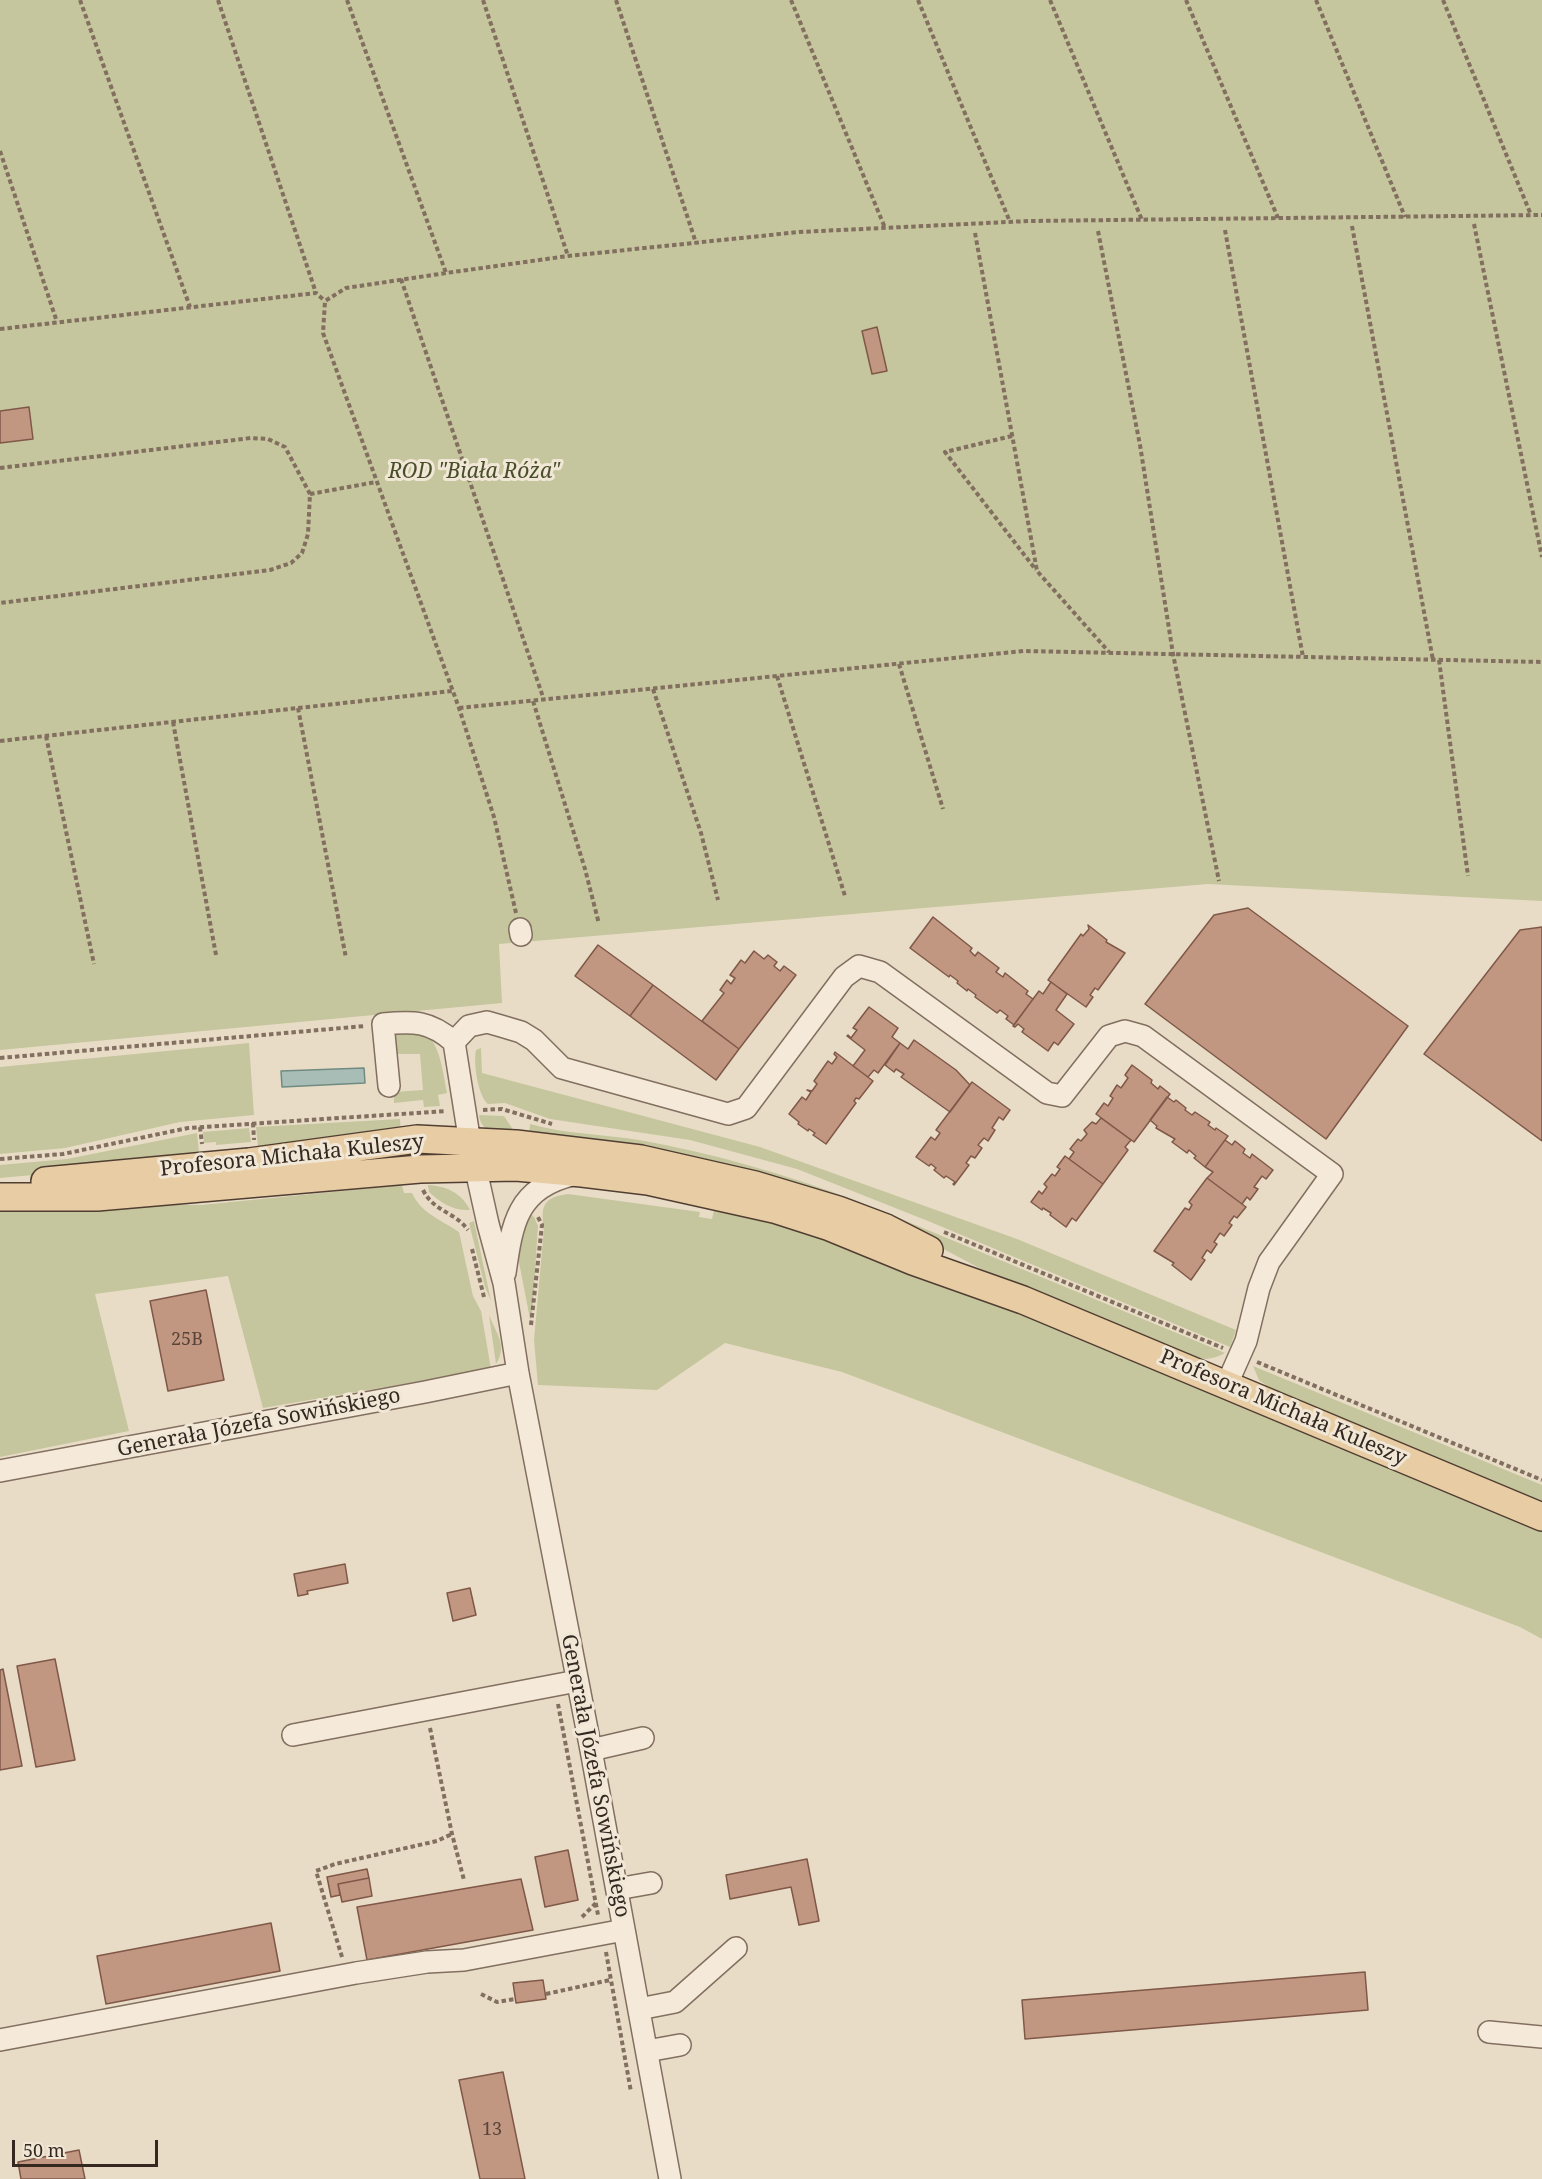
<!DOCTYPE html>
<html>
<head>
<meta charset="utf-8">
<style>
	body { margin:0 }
	#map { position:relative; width:1542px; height:2179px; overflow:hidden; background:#e9dcc7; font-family:"Noto Serif",serif }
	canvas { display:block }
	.scale { position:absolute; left:12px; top:2140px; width:146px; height:27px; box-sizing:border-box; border:3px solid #352821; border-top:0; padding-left:8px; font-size:18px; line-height:21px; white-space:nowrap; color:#352821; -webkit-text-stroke:4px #f1e7d6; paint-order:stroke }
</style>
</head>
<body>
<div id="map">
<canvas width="1542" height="2179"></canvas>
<div class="scale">50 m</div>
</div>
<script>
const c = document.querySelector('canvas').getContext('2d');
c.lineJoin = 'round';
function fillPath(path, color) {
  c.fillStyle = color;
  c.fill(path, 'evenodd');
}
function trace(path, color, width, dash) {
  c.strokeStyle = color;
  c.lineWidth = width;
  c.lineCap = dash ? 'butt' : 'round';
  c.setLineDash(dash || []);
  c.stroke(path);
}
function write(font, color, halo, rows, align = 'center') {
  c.font = font + ' "Noto Serif",serif';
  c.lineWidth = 6;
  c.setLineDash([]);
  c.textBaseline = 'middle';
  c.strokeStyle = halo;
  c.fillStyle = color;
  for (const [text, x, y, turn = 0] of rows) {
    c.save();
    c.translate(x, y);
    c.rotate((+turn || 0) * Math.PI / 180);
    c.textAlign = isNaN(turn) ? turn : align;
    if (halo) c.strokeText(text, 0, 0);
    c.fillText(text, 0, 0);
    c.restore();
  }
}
const green = new Path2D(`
	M0 0H1542V901L1208 884 499 944 502 1003 0 1050Z
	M397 1032C406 1032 417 1030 426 1035 440 1042 444 1079 447 1093L438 1095 440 1106 424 1107 423 1100 394 1103V1092L423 1090 420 1054H395L393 1036Z
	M249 1043 254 1115 180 1122 65 1148 0 1154V1067Z
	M481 1048 482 1073 760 1147 1017 1239 1236 1330 1230 1347 928 1221 797 1169 690 1140 550 1119 505 1103 488 1104C478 1096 473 1063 476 1050Z
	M479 1115 504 1116 512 1128V1134C497 1133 481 1133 479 1115Z
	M400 1119 401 1134 258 1147 256 1127Z
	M530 1124C565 1134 603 1134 639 1140 713 1153 784 1174 855 1200L1225 1353C1210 1361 1201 1360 1185 1355L983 1270 889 1220 529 1135Z
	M249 1128 251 1142 216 1145V1142L204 1143 203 1132Z
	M197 1133 199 1152 154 1164 0 1178V1165L67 1159Z
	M402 1185 404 1193H412C422 1214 440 1219 459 1232L473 1296 481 1311 491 1369 263 1408 228 1276 95 1294 129 1431 0 1457V1203L201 1205Z
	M428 1185C446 1186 462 1193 470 1210 453 1211 441 1203 429 1192Z
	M568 1194 700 1212 699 1217 712 1219 714 1210 752 1212 896 1260 1542 1529V1639L1520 1627 842 1372 725 1343 657 1390 538 1385 534 1340 544 1228C540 1206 544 1197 568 1194Z
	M527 1210 534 1217 538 1226 532 1318 530 1319 518 1257Z
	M474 1221 491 1301 485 1287 469 1223Z
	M489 1315C496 1333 508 1346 496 1364Z
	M1253 1366 1542 1485V1502L1272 1390 1259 1380Z`);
const water = new Path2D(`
	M364 1068 365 1083 282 1087 281 1071Z`);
const building = new Path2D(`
	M877 327 887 371 872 374 862 331Z
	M29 407 33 439 0 443V411Z
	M1248 908 1408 1026 1326 1139 1145 1004 1214 915Z
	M933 917 972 948 970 951 975 956 978 952 999 968 996 972 1003 977 1005 973 1028 991 1026 994 1033 999 1014 1025 1006 1019 1008 1016 1000 1010 997 1013 975 997 976 995 968 989 967 991 957 983 958 981 950 975 949 977 910 948Z
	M1088 925 1107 940 1106 942 1125 953 1098 990 1095 988 1090 995 1093 997 1086 1007 1048 980 1081 934 1083 936 1089 929Z
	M1542 927V1141L1424 1054 1520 930Z
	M598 945 653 985 630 1016 575 976Z
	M754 951 764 959 768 955 777 962 774 966 780 971 784 966 796 975 739 1049 702 1021 724 993 720 990 727 980 731 984 735 978 730 975 741 960 745 963Z
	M1051 982 1067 994 1056 1010 1074 1024 1058 1045 1054 1042 1048 1051 1022 1032 1024 1029 1018 1024 1015 1027 1013 1026 1039 991 1043 994Z
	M653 985 739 1049 716 1080 630 1016Z
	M869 1007 898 1028 892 1037 900 1043 878 1073 874 1070 868 1077 853 1066 865 1050 847 1036 848 1035 851 1038 857 1030 853 1028Z
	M914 1040 956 1070 970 1085 950 1112 901 1077 904 1074 896 1069 894 1072 885 1065 900 1043 908 1049Z
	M835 1052 873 1081 859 1099 856 1098 854 1101 856 1103 826 1144 813 1135 815 1133 809 1129 808 1131 798 1124 799 1122 789 1114 802 1097 806 1100 811 1092 807 1090 812 1091 817 1084 814 1081 828 1061 832 1064 837 1057 834 1054Z
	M1132 1065 1152 1080 1151 1083 1158 1089 1160 1086 1170 1094 1134 1142 1096 1114 1104 1103 1108 1106 1113 1098 1110 1096 1117 1085 1121 1088 1128 1078 1125 1075Z
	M972 1082 1010 1110 1003 1120 999 1117 992 1128 995 1130 988 1141 984 1138 978 1145 982 1148 975 1158 971 1156 966 1163 969 1165 954 1185 953 1184 955 1182 946 1176 944 1178 934 1170 936 1168 931 1164 929 1166 916 1157 931 1137 935 1140 940 1133 936 1130Z
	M1167 1097 1174 1102 1176 1100 1186 1108 1185 1110 1192 1115 1195 1112 1210 1122 1208 1125 1215 1130 1216 1128 1228 1136 1205 1167 1194 1158 1196 1156 1189 1150 1187 1153 1172 1142 1175 1139 1156 1128 1157 1126 1150 1120Z
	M1101 1118 1131 1140 1125 1147 1128 1150 1103 1184 1069 1159 1074 1152 1070 1149 1078 1139 1081 1141 1087 1134 1084 1130 1092 1122 1096 1124Z
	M1225 1140 1232 1145 1235 1141 1245 1149 1243 1153 1250 1158 1252 1154 1273 1170 1266 1179 1262 1176 1254 1187 1258 1189 1250 1200 1247 1197 1242 1204 1207 1178 1213 1172 1205 1167Z
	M1065 1156 1103 1184 1076 1221 1072 1218 1066 1227 1050 1215 1051 1213 1043 1208 1042 1210 1031 1202 1039 1191 1042 1194 1047 1187 1044 1184 1052 1174 1055 1176 1060 1169 1057 1167Z
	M1207 1178 1246 1207 1237 1218 1234 1216 1229 1223 1232 1225 1224 1236 1220 1233 1214 1242 1217 1244 1211 1253 1207 1250 1202 1258 1205 1260 1191 1280 1172 1265 1174 1263 1154 1251 1185 1208 1189 1210 1192 1205 1189 1202Z
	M206 1290 224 1380 168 1391 150 1301Z
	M345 1564 348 1583 307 1591 308 1594 298 1596 294 1574Z
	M470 1588 476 1615 453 1621 447 1593Z
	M55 1659 75 1760 36 1767 17 1666Z
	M3 1669 22 1766 0 1770V1670Z
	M568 1850 578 1900 545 1907 535 1857Z
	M807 1859 819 1921 799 1925 791 1887 730 1899 726 1875Z
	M367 1869 369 1878 338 1884 340 1895 331 1897 327 1877Z
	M369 1878 372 1896 342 1902 338 1884Z
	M521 1879 533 1930 367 1960 357 1907Z
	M271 1923 280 1971 106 2004 97 1956Z
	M1365 1972 1368 2010 1025 2039 1022 2000Z
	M543 1980 546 1999 516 2003 513 1983Z
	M503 2072 525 2179H480L459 2080Z
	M79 2150 85 2179H21L18 2162Z`);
const path = new Path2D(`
	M80 0 190 307
	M218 0 316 293
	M347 0 446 273
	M483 0 568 256
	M616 0 696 243
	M791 0 885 228
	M918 0 1010 222
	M1050 0 1142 220
	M1186 0 1278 218
	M1316 0 1405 217
	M1443 0 1531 215
	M0 151 57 322
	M1474 224 1542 557
	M1352 226 1433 660
	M1225 230 1303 657
	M1098 231 1140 445 1173 654 1219 881
	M975 233 1037 571 1109 652
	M401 279 544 700
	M0 329 316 293 325 301
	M1012 436 945 452 1036 570
	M0 468 251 438 268 439 285 447 310 494 308 534 302 553 291 563 270 570 0 603
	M310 494 376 482
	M1439 660 1468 876
	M899 664 943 809
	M777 676 845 896
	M653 689 701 833 718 900
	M533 701 585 869 599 924
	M298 708 346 958
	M459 708 1024 651 1542 662
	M173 722 216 955
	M46 736 94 964
	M0 741 452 691
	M516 913 494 817 459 708 323 333 325 301 346 288 446 273 568 256 799 232 1029 221 1542 215
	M0 1058 365 1026
	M483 1110 502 1109 552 1124
	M253 1123 254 1140
	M200 1127 202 1144
	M0 1159 63 1154 188 1128 446 1111
	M423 1190C434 1212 454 1211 468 1230
	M944 1232 1223 1348
	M472 1249 484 1297
	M531 1325 542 1225 538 1217
	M1257 1362 1542 1480
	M558 1704 598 1915
	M430 1728 452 1834 464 1880
	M582 1917 596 1903
	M606 1952 631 2092
	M342 1957 316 1871 335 1864 437 1841 452 1834
	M481 1994 497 2002 515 1999
	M546 1994 610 1980`);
const minor = new Path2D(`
	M520 929 521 935
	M454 1042 469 1026 487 1022 501 1026 521 1032 534 1040 562 1068 728 1114 746 1108 844 977 859 966 880 972 1047 1093 1062 1096 1109 1036 1125 1031 1143 1036 1332 1174 1269 1262 1259 1288 1246 1341 1227 1384
	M389 1086 383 1024C414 1021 430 1021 454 1042L470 1143 488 1224 504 1283 518 1373 591 1750 670 2179
	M505 1273C512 1224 517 1188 572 1175
	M0 1471 425 1392 518 1373
	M293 1735 577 1681
	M591 1750 643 1738
	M617 1889 651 1883
	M639 2009 675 2002 736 1948
	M1489 2032 1542 2037
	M0 2040 356 1973 427 1962 464 1960 624 1930
	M647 2051 680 2045`);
const major = new Path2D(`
	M45 1181 249 1162 417 1139 516 1144 641 1159 755 1185 838 1210 886 1228 929 1250
	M0 1197H97L420 1169 516 1167 582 1173 648 1181 774 1209 830 1227 913 1261 1023 1300 1542 1517`);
const numberNames = [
	["25B",187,1340],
	["13",492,2130]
];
const parkNames = [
	["ROD \"Biała Róża\"",474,472]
];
const streetNames = [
	["Profesora Michała Kuleszy",292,1156,-6],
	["Profesora Michała Kuleszy",1283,1408,23],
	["Generała Józefa Sowińskiego",259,1423,-11],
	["Generała Józefa Sowińskiego",595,1776,79]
];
fillPath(green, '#c5c69d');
fillPath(water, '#a8bdb5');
trace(water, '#708b81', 1.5);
fillPath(building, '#c29782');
trace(building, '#7f5848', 1.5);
trace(minor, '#826f5f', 24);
trace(major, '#513e32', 30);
trace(path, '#826f5f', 4, [4.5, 3]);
trace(minor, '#f5eada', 21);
trace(major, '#e7cca4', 27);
write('18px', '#584439', null, numberNames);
write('italic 21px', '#494e2a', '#f1e7d6', parkNames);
write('21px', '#352821', '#f1e7d6', streetNames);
</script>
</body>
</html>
